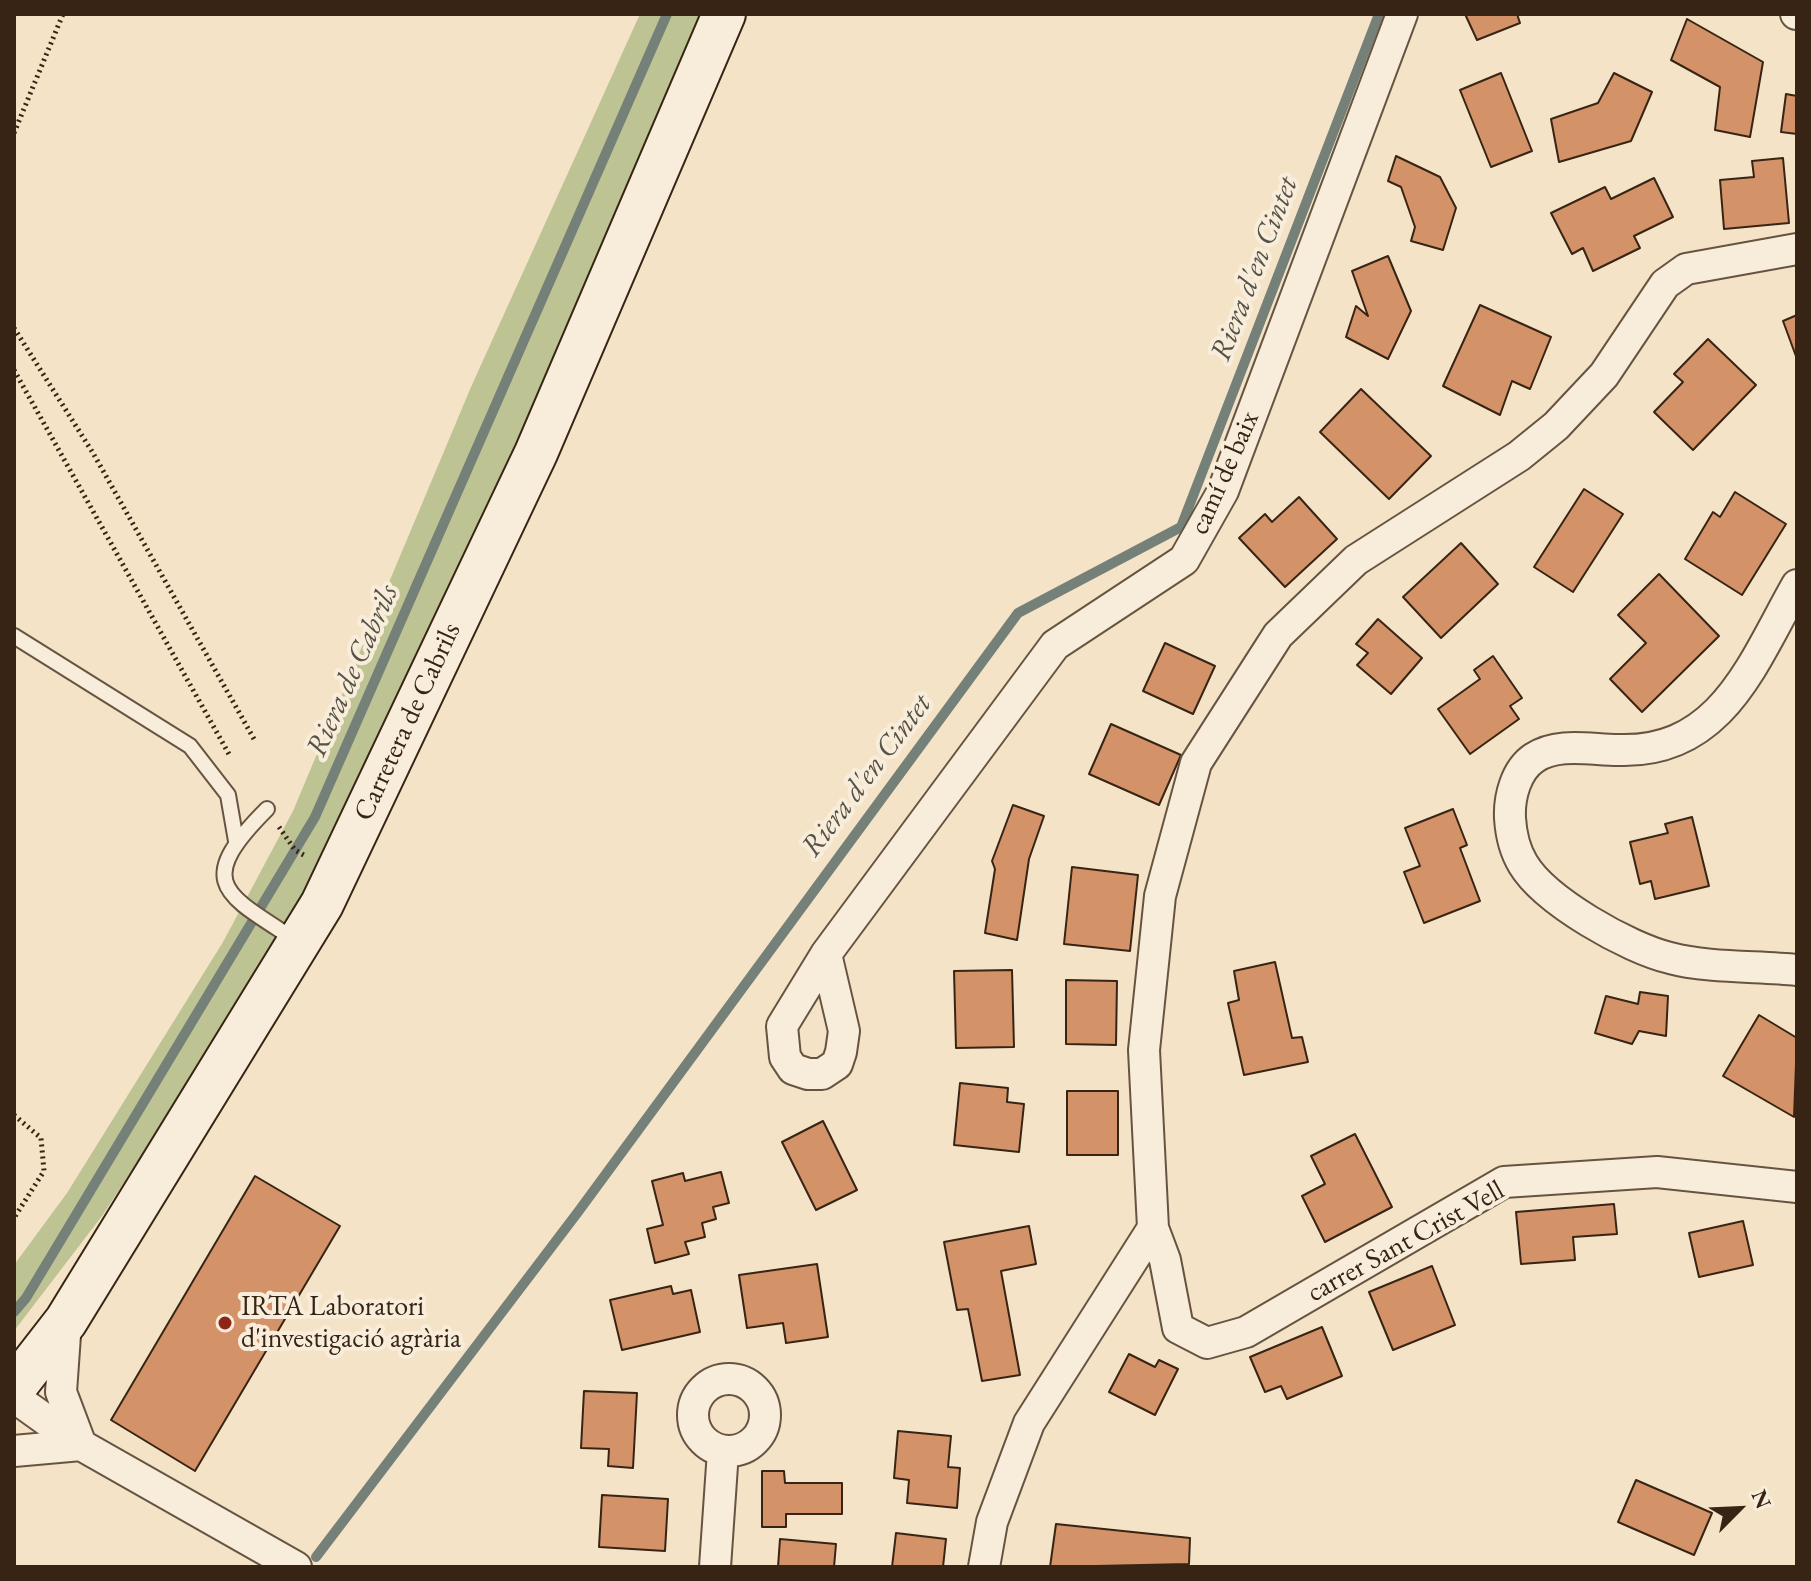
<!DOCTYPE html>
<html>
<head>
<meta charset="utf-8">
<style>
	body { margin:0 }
	#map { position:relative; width:1811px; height:1581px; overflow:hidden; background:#f4e3c7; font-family:"EB Garamond",serif }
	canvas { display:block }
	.frame { position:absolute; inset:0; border:16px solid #372414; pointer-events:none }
	.north { position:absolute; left:1699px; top:1469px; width:80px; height:80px; -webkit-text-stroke:6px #f8eddb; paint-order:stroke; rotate:66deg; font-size:22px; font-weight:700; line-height:32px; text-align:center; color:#372414 }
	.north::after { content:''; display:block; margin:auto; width:28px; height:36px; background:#372414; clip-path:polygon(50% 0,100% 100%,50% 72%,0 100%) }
</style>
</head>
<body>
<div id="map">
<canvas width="1811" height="1581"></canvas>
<div class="frame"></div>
<div class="north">N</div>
</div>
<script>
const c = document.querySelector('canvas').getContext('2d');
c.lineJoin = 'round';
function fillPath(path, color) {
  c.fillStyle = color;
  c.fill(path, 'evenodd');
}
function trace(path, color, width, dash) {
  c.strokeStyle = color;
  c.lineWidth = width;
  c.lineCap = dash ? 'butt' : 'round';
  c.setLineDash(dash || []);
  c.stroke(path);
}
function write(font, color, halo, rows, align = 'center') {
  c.font = font + ' "EB Garamond",serif';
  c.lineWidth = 8;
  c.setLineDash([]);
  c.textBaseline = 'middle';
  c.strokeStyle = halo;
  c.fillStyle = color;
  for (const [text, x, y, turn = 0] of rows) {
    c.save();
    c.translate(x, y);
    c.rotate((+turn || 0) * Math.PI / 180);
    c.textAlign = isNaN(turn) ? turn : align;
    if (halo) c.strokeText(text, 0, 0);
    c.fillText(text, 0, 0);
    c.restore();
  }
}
const green = new Path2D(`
	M640 14H711L643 173 348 811 273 954 102 1216 14 1331V1265L67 1193 223 942 293 811 471 387Z`);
const stream = new Path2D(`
	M14 1312 26 1298 315 817 667 14
	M316 1557 578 1212 1018 613 1181 527 1379 14`);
const building = new Path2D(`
	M1465 14H1517L1520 23 1477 40Z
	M1687 19 1763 62 1750 137 1715 130 1720 87 1671 60Z
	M1501 73 1532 151 1491 167 1460 90Z
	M1614 73 1652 92 1631 141 1559 162 1551 119 1598 103Z
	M1786 94 1797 96V134L1781 132Z
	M1396 156 1440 177 1456 208 1443 250 1411 241 1415 227 1401 187 1388 181Z
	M1783 158 1789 223 1724 229 1720 180 1754 177 1752 161Z
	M1654 178 1673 217 1634 236 1640 248 1593 271 1583 248 1572 254 1551 213 1605 187 1611 199Z
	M1388 256 1411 311 1388 359 1346 337 1356 306 1368 316 1352 271Z
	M1480 305 1551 337 1530 389 1512 381 1500 415 1443 386Z
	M1797 315V359L1783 321Z
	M1708 339 1756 385 1693 450 1654 412 1683 382 1674 374Z
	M1361 389 1431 456 1389 499 1320 432Z
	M1584 489 1623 514 1573 592 1534 567Z
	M1735 492 1786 524 1742 595 1685 559 1713 512 1720 517Z
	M1299 497 1337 539 1285 587 1239 538 1265 514 1272 522Z
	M1461 543 1498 584 1441 638 1403 597Z
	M1659 574 1719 636 1642 712 1610 679 1646 643 1618 615Z
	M1378 619 1422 658 1391 694 1357 665 1368 653 1356 644Z
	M1165 643 1215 666 1193 714 1143 691Z
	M1493 656 1522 698 1510 706 1519 719 1470 754 1438 709 1480 679 1474 670Z
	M1111 724 1181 755 1159 805 1089 774Z
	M1013 805 1044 816 1029 859 1017 940 985 933 995 869 992 861Z
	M1453 809 1467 845 1460 848 1480 901 1424 923 1404 872 1420 866 1405 828Z
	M1692 817 1709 886 1655 899 1651 881 1640 884 1630 842 1668 833 1665 824Z
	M1072 867 1138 875 1130 951 1064 944Z
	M1275 962 1292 1038 1302 1037 1308 1062 1244 1075 1228 1003 1239 1000 1234 971Z
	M1012 970 1014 1047 956 1048 954 971Z
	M1066 980 1117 981 1116 1045 1066 1044Z
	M1640 992 1668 996 1666 1036 1639 1031 1632 1044 1595 1033 1606 996 1638 1004Z
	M1759 1015 1797 1038 1794 1117 1723 1076Z
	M960 1083 1008 1088 1007 1102 1024 1104 1019 1152 954 1145Z
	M1067 1091H1118V1155H1067Z
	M823 1121 857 1190 816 1210 782 1142Z
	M1355 1134 1392 1207 1325 1242 1302 1196 1325 1184 1311 1156Z
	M721 1172 729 1203 713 1207 716 1219 702 1223 705 1237 685 1242 689 1254 655 1263 647 1229 663 1225 652 1181 683 1173 685 1181Z
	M255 1176 340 1226 195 1471 111 1420Z
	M1614 1204 1617 1234 1573 1237 1575 1260 1521 1264 1516 1212Z
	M1743 1221 1753 1265 1699 1277 1689 1233Z
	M1029 1226 1036 1264 1001 1271 1020 1375 982 1381 968 1309 957 1310 944 1242Z
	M817 1264 828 1337 786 1343 783 1323 747 1328 739 1275Z
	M1432 1266 1455 1325 1393 1350 1369 1292Z
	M671 1286 673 1294 691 1290 700 1332 622 1350 610 1300Z
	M1322 1327 1342 1376 1287 1399 1281 1386 1265 1392 1250 1357Z
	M1129 1354 1155 1367 1159 1360 1178 1369 1155 1415 1109 1392Z
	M584 1391 637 1393 633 1468 608 1466 609 1449 581 1448Z
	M898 1431 951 1436 948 1467 960 1468 957 1508 907 1503 909 1480 894 1478Z
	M762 1471H784L785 1483H842V1514H786V1527H762Z
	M1636 1480 1712 1513 1694 1555 1618 1522Z
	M602 1495 668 1499 665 1551 599 1547Z
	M1056 1524 1190 1538 1189 1564 1050 1567Z
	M896 1533 946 1539 943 1567H892Z
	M780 1539 836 1544 834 1567H778Z`);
const path = new Path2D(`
	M14 133 63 14
	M14 328 93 453 254 739
	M14 370 230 756
	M279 827 295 850 307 857
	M14 1115 41 1138 44 1171 14 1218`);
const lane = new Path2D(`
	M14 636 190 746 228 795 236 841
	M267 809C192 884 225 894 297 941`);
const street = new Path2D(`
	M1796 14H1797
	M1797 585C1753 662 1722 754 1618 750 1591 750 1558 742 1534 758 1516 770 1509 797 1510 818 1511 835 1514 849 1523 864 1545 901 1628 948 1670 958 1707 968 1758 966 1797 970
	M826 954 844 1031 841 1052 837 1064 822 1074H808L793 1069 785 1057 782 1026 826 954 1055 645 1184 560 1223 491 1402 14
	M1153 1228 1165 1260 1178 1328 1207 1343 1246 1332 1504 1182 1657 1172 1797 1187
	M693 1415a36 36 0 1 1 72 0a36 36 0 1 1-72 0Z
	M14 1397 81 1445 296 1567
	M14 1451 81 1445 61 1392 66 1321
	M715 1567 723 1451
	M984 1567 992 1522 1029 1423 1153 1228 1144 1050 1160 896 1196 763 1278 635 1356 560 1519 456 1556 426 1604 375 1665 284 1686 269 1797 249`);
const secondary = new Path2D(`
	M14 1388 66 1321 322 904 536 453 724 14`);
const markers = [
	[225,1323,8,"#8f2418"]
];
const streetNames = [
	["camí de baix",1225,473,-66],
	["Carretera de Cabrils",408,722,-65],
	["carrer Sant Crist Vell",1406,1242,-29]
];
const poiNames = [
	["IRTA Laboratori",241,1307],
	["d'investigació agrària",241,1339]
];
const waterNames = [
	["Riera d'en Cintet",1255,269,-69],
	["Riera de Cabrils",353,671,-66],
	["Riera d'en Cintet",867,776,-53]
];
fillPath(green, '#bec393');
trace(stream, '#758079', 10);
fillPath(building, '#d39268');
trace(building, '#372414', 2);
trace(lane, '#665441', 18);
trace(street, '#665441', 34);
trace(secondary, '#372414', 46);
trace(path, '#372414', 5, [2, 4]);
trace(lane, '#f8eddb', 14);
trace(street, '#f8eddb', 30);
trace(secondary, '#f8eddb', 42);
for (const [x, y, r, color] of markers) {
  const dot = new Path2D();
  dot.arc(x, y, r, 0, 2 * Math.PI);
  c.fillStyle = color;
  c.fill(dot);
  trace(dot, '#f8eddb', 3);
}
write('28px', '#372414', '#f8eddb', streetNames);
write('28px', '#372414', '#f8eddb', poiNames, 'left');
write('italic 30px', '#565246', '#f8eddb', waterNames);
</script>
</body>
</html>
